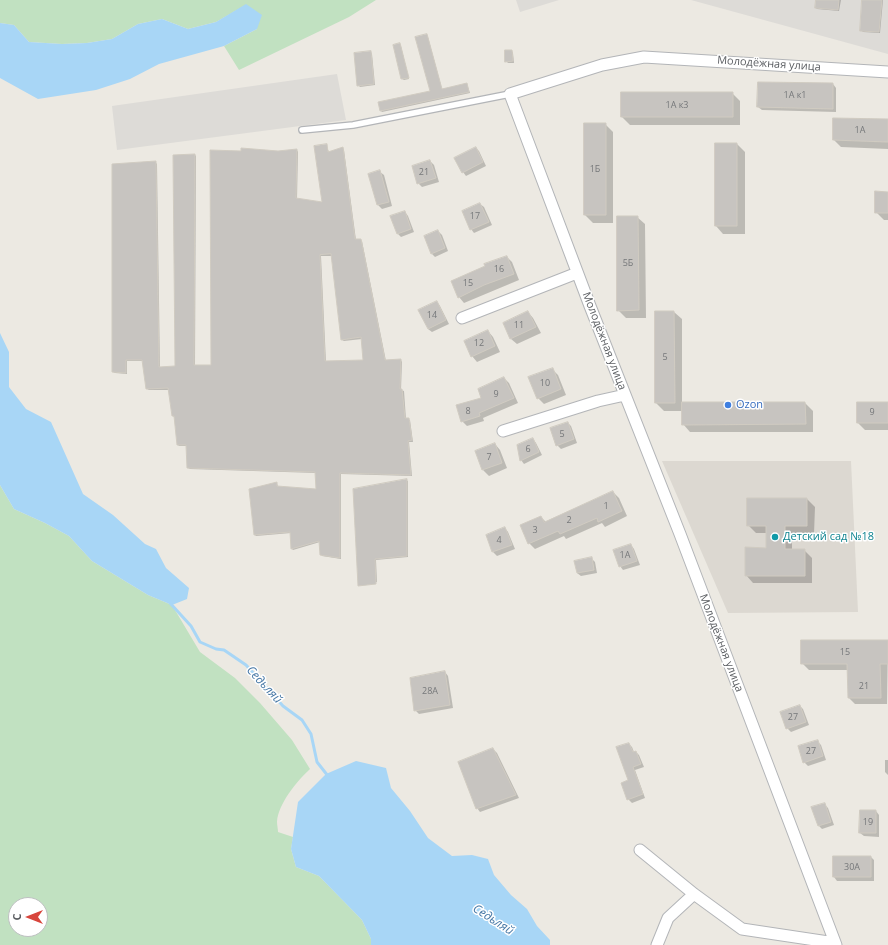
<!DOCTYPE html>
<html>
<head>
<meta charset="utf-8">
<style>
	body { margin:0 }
	#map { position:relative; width:888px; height:945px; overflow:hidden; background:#ece9e2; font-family:"Open Sans",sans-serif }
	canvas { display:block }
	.north { position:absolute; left:8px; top:897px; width:40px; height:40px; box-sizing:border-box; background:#fff; border:1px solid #bdbfc0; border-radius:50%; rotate:270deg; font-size:11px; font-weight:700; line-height:16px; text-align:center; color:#5b5e62 }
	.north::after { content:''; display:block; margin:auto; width:14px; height:18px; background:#d8453c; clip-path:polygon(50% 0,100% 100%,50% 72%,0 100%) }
</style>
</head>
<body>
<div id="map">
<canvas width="888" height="945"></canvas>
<div class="north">С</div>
</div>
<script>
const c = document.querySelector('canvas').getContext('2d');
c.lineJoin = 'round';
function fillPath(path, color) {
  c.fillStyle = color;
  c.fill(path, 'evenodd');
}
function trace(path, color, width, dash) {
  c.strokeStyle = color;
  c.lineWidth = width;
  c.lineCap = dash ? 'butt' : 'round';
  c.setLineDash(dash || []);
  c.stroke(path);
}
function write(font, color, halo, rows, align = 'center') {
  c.font = font + ' "Open Sans",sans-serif';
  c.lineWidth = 3;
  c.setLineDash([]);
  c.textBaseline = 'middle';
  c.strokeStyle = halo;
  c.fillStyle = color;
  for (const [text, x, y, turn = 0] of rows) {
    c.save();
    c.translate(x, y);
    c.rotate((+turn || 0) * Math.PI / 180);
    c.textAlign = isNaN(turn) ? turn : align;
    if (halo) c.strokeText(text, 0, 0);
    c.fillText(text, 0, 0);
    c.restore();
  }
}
const industrial = new Path2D(`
	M516 0H559L520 12Z
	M691 0H888V54Z
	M337 74 346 120 117 150 112 106Z`);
const education = new Path2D(`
	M662 461H851L858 612 728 613Z`);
const green = new Path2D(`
	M0 0H376L349 17 239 70 224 46 257 29 246 5 216 22 188 29 162 19 138 24 112 39 87 43 62 44 29 42 14 25 0 23Z
	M0 485 14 509 45 523 69 536 92 561 148 595 172 605 200 652 235 678 260 703 292 740 310 769C297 781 278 804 277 822 277 825 278 829 278 832L293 837 291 849 296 867 319 876 362 920 371 939V945H0ZM16 905H40V929H16Z`);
const water = new Path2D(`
	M246 4 262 15 257 29 224 46 159 64 130 79 96 90 38 99 0 78V23L14 25 29 42 62 44 87 43 112 39 138 24 162 19 188 29 216 22Z
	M0 333 9 352V387L26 409 51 422 83 494 113 515 145 544 156 549 166 568 189 588 187 599 172 605 148 595 92 561 69 536 45 523 14 509 0 485Z
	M356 761 386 768 391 788 410 811 428 838 452 856 472 855 488 859 494 875 511 895 527 909 537 926 550 940V945H371V939L362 920 319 876 296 867 291 849 298 802 326 774Z`);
const shadow = new Path2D(`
	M817 0H841L839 11 817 9 816 8Z
	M863 0H883L880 33 863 32 861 30Z
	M427 35 428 37 442 89 467 84 470 93 382 112 381 111 431 92Z
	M400 44 401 46 409 79 404 80 402 79 394 45Z
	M512 51 513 53 514 63H508L506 61Z
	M371 52 372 54 375 85 360 87 358 85Z
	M833 84 836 88V112L762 110 758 107Z
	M732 93 740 101V125H630L622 117Z
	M888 120V149L841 147 834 140Z
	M585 124H605L613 132V223H593L585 215Z
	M716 144H737L745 152V234H723L716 226Z
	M326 145 329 152 343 148 344 150 356 240H360L362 241 386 361 401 360 402 362 401 390 404 391 406 419 410 420 413 442H409L412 476 341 474V559L322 556 321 554 320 542 293 550 292 549 291 533 256 536 255 535 277 483 278 487 317 490 316 473 190 469 188 468 187 446H179L178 445 175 418 173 416 170 390H149L147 389 143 361H127V374L115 373 113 372 155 162 157 164 160 368 176 367 195 155 196 156 195 366H212L278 152 297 150 298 152 297 199 324 204ZM321 256H332L342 340 344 341 362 339 364 361 326 362Z
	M476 148 479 151 486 166 466 176 463 172Z
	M430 161 434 165 439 182 422 187 418 183Z
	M380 172 384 175 392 206 382 209 378 205 369 175Z
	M888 193V220H884L876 212Z
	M480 204 484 207 492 225 474 233 471 229Z
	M405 212 408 216 414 232 401 237 397 233Z
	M637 217 645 224 646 318H626L618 310Z
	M438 231 442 235 448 251 435 257 431 253Z
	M507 257 512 262 519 280 464 303 459 297Z
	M437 302 440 306 449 324 432 332 428 329Z
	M528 312 533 318 541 333 517 344 511 339 504 323Z
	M656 312H674L682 319V403H805L813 411V432H690L683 424V411H664L656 403Z
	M488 331 493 337 500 352 477 362 472 356Z
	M552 369 558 375 566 395 544 404 538 398Z
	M504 378 509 383 518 403 483 418 484 421 467 426 462 421 483 398Z
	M888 403V430H865L858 423Z
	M568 423 571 426 577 443 561 449 557 445Z
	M533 439 536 443 542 455 524 464 521 460Z
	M495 444 500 450 507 468 489 476 483 470 476 452Z
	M406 480 408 481V557L376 560 377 582 359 585Z
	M613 492 619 498 627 516 605 527 602 523 566 539 564 536 535 549 529 543 541 517 546 522Z
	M807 499 815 507 814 534 792 533V550H804L812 558V583H753L746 575 767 549V533H756L748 525Z
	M505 528 508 532 515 549 497 556 493 552 487 536Z
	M631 545 634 549 640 565 623 570 620 566Z
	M591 558 595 562 597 573 581 576 577 573Z
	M888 641 887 704H855L849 698 848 670H809L802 663Z
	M445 672 448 676 453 708 419 714 415 710Z
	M800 706 803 709 809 725 791 732 787 728Z
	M817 741 821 745 826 760 808 766 804 762Z
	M629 744 632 747 634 752H636L639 755 644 767 635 770 645 798 632 803 628 799 630 781Z
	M493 749 497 753 519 798 480 812 477 808Z
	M885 760H888V775L885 772Z
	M824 804 828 808 834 825 822 829 818 825Z
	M876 811 879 815V837L864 836 860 833Z
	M871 857 874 860V881H837L834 877Z`);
const stream = new Path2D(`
	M170 603 191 626 200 642 216 649 224 650 246 665 283 706 302 720 311 734 317 762 328 776`);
const building = new Path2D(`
	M816 0H839L838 10 815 8Z
	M862 0H882L879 32 860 31Z
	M427 34 442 89 467 83 469 92 380 111 378 102 430 91 415 37Z
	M400 43 409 78 401 79 393 45Z
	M505 50H512L513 61 505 62Z
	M371 51 374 84 357 86 354 53Z
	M758 82 833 83V109L757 107Z
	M621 92H733V117H621Z
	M833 118 888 119V142L833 140Z
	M584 123H606V215H584Z
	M715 143H737V226H715Z
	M327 144 328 152 343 147 355 239H361L385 360 401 359 400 389H402L405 418H409L412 440 408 441 411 475 340 473V558L320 555 319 541 291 549 290 532 254 535 249 489 277 482V486L316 489 315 472 187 468 186 445H177L174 416H172L168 388 146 389 142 360H126V373L112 372V164L156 161 159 367 175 366 173 155 195 154 194 365H211L210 150 241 151V148L278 151 297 149 296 198 322 202 314 146ZM331 254 341 340 361 337 363 360 325 361 320 255Z
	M476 147 483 162 462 173 454 158Z
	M430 160 436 178 417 184 412 166Z
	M380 170 389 202 377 205 368 174Z
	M875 191 888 192V213H875Z
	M480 203 489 222 470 230 462 211Z
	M405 211 411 229 397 234 390 216Z
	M617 216H638L639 310 617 311Z
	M438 230 445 248 431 254 424 236Z
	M507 256 514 274 484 285 458 298 451 281 485 266 484 264Z
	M437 301 446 320 428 329 418 310Z
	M528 311 536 327 510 339 503 323Z
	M655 311H674L675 403H655Z
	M488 330 495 346 471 357 464 341Z
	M553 368 561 389 537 399 528 377Z
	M504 377 514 398 479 413 480 416 461 422 456 405 481 398 478 389Z
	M682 402H805L806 424 682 425Z
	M857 402H888V423H857Z
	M568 422 574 439 556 446 550 428Z
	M533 438 539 452 520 461 517 445Z
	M495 443 502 463 482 470 475 451Z
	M407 479V556L375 559 376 584 358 586 353 489Z
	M613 491 622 511 598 522 597 518 560 534 558 531 528 544 520 525 541 516 544 522Z
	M747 498H807V526H785V549H805V576H745V547L766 548V526H747Z
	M505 527 512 545 492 552 486 535Z
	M631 544 637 561 619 567 613 550Z
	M592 557 594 570 577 573 574 561Z
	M801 640H888V664H880L881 698H848L847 664H801Z
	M445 671 450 705 414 711 410 678Z
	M800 705 806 722 786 729 780 712Z
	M818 740 823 756 803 763 798 746Z
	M629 743 633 752 636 751 641 764 633 767 643 794 627 800 621 783 628 780 616 747Z
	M493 748 516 795 476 809 458 762Z
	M825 803 831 822 818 826 811 807Z
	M860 810H876V833H859Z
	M833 856H871V877H833Z`);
const lane = new Path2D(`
	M302 130 353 125 510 94`);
const street = new Path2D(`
	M462 318 577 273
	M503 431 598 401 625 395
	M640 850 694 894 742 929 835 943
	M657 945 668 918 694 894
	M836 945 680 534 590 306 510 94 602 65 644 57 888 72`);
const markers = [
	[728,405,4,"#3f7fe0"],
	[775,537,4,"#0f9aa8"]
];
const numberNames = [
	["1А к1",795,95],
	["1А к3",677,105],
	["1А",860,130],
	["1Б",595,169],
	["21",424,172],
	["17",475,216],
	["5Б",628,263],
	["16",499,269],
	["15",468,283],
	["14",432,315],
	["11",519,325],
	["12",479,343],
	["5",665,357],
	["10",545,383],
	["9",496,394],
	["8",468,411],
	["9",872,412],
	["5",562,434],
	["6",528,449],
	["7",489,457],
	["1",606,506],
	["2",569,520],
	["3",535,530],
	["4",499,540],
	["1А",625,555],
	["15",845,652],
	["21",864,686],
	["28А",430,691],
	["27",793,717],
	["27",811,751],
	["19",868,822],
	["30А",852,867]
];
const streetNames = [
	["Молодёжная улица",769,64,4],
	["Молодёжная улица",604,341,69],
	["Молодёжная улица",721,643,69]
];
const shopNames = [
	["Ozon",736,405]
];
const cultureNames = [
	["Детский сад №18",783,537]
];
const waterNames = [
	["Седьляй",264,685,47],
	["Седьляй",493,920,33]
];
fillPath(industrial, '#dddbd7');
fillPath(education, '#dcd8d1');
fillPath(green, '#c1e1c1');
fillPath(water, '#a8d6f6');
fillPath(shadow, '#0003');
trace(stream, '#a8d6f6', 3);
fillPath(building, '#c7c4c0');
trace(building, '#d0cbc1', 1);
trace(lane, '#b3b5b8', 8);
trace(street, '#b3b5b8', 13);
trace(lane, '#fff', 5.5);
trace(street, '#fff', 11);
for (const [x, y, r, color] of markers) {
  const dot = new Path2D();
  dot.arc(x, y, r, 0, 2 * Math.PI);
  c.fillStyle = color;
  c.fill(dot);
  trace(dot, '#fff', 1.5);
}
write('9px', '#76787a', null, numberNames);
write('11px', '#5b5e62', '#fff', streetNames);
write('11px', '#366cbe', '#fff', shopNames, 'left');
write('11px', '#0d838f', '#fff', cultureNames, 'left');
write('italic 12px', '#4778a6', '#fff', waterNames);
</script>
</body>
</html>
